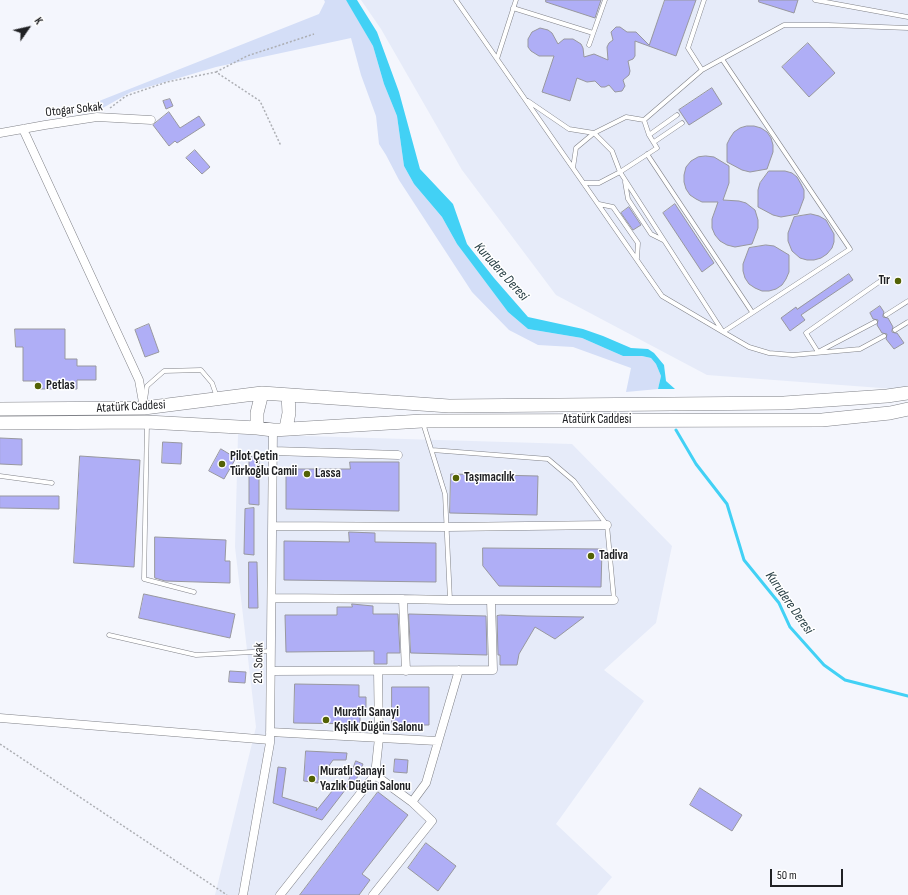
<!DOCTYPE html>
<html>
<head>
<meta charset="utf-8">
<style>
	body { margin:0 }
	#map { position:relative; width:908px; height:895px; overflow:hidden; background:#f4f6fd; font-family:"Sofia Sans Condensed",sans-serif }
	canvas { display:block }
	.north { position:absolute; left:8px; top:8px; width:40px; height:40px; -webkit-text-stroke:3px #fff; paint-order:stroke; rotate:56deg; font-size:11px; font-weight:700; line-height:16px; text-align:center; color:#202124 }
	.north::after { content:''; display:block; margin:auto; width:14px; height:18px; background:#202124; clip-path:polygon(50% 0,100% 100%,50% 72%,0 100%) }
	.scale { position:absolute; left:770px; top:869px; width:73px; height:18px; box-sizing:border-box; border:2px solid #202124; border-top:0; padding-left:5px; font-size:12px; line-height:14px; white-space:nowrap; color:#202124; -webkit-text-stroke:3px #fff; paint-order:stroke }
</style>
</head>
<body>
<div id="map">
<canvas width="908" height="895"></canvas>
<div class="north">K</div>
<div class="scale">50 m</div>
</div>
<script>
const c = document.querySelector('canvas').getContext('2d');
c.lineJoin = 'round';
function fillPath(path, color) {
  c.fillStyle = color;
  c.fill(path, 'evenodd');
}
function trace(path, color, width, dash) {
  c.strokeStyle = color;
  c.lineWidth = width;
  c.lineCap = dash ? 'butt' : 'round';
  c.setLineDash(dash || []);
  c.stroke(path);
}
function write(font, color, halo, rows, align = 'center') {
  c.font = font + ' "Sofia Sans Condensed",sans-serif';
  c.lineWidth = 3;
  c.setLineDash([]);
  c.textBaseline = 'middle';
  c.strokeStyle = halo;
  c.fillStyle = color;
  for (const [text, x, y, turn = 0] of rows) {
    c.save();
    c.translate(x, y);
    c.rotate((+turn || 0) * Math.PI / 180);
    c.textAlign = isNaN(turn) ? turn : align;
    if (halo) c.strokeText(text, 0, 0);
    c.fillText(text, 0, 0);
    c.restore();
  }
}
const built = new Path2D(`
	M361 0H908V390L707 375 556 295 462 170 381 29Z
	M238 434 572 444 672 546 656 623 604 670 644 701 556 824 612 877 597 895H215L256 727 235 547Z`);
const green = new Path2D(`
	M324 0H346L349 4 373 46 384 84 397 116 404 166 414 184 442 217 457 244 508 312 528 329 582 338 623 356H642L651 358 656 364 661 376 658 389 626 392 631 368 573 347 538 345 509 330 472 292 399 180 386 155 379 144 376 116 361 75 351 38 216 67 131 92 101 109 85 113 84 107 319 14 325 2Z`);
const water = new Path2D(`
	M346 0H357L377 32 399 92 420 169 453 204 467 244 494 278 528 317 583 329 603 336 631 348 648 349 654 353 664 365 666 381 675 389H658L661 376 656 364 651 358 642 356H623L582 338 528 329 508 312 457 244 442 217 414 184 404 166 397 116 384 84 373 46Z`);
const stream = new Path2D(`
	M676 430 696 464 727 504 744 560 779 603 790 627 824 665 845 680 908 696`);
const building = new Path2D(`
	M546 0H601L595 18 546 2Z
	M665 0H696L676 56 635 41V56L633 59 628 61 630 71 629 75 623 80 625 86 622 91 615 92 609 85 605 87H601L595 81 587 82 577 78 570 101 542 92 554 56H539L531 51 528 47V39L532 32 540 28 548 30 552 33 558 44 564 39H573L581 44 583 48 584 57 594 54 608 60 607 47 609 43 613 40 611 32 616 27H620L627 32H636L649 45Z
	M759 0H798L794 13 759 2Z
	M808 43 835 73 809 97 782 67Z
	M712 88 722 104 689 125 679 110Z
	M170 99 173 106 166 109 163 101Z
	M169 112 180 128 199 116 205 125 177 143 175 141 169 146 153 125Z
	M747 126H754L761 128 767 132 771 138 773 145V152L767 169 750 172 742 170 727 162V144L730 138 734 132 740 128Z
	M195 150 210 167 202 174 186 158Z
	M706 156 714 157 729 166V183L723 200 739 201 746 203 755 210 758 220V228L752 244 735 247 727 245 720 241 715 235 712 228V219L718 202H702L696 199 690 195 686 189 684 182V175L686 167 691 161 698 157Z
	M769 171H785L792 173 797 177 801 184 804 190V198L798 214 781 217 773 215 758 207V190L760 183Z
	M675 204 714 263 702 272 663 213Z
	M629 207 641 225 633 230 621 213Z
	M811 214 819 216 826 220 834 234V242L832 248 827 254 821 258 814 260H807L800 258 792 251 788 241V233L794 217Z
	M766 245 774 246 789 255V272L786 279 782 285 776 289 769 291H762L755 288 749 284 745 278 743 271V264L749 248Z
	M849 274 853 280 801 315 805 320 790 331 781 318 796 307 797 309Z
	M880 306 884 312 883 315V317L888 318 893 327 892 330V332L895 333H897L904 343 894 349 886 339 887 334 882 333 877 325 878 320 873 319 870 313Z
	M149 324 159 352 145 357 135 330Z
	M15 329H65V359H77V366H96V380H77V389H36V381H23V347H16Z
	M0 438 22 439V465L0 464Z
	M163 442 182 443 181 464 162 463Z
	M221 449 236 458 224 479 209 471Z
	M80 456 140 460 134 567 74 563Z
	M259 456V505L249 504V457Z
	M350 462H399V511L286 509V469H350Z
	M451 474 538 476 537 515 450 513Z
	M0 496H59V509L0 508Z
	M254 508V555L244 554 245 509Z
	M349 532 375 533V542L436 543V582L284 580V541L349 542Z
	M155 537 226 540 225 561H230V583L165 581 155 578Z
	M483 548 602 549 601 587 499 586 483 566Z
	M249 562H257L258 608H249Z
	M144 594 235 614 230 638 139 618Z
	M352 604 373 606V614H398L400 653H387V664H374V651L286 652 285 615H337V607H352Z
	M409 614 486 616 487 655 411 653Z
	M501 615 527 616 584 617 555 639 535 627 519 654 517 665H500V655H498L497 616Z
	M230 671 246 672 245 683 229 682Z
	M295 684 359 685V697H366V710H360V724L294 723Z
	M392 687H429V725H392Z
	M306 751 347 753 346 760H333L326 770 319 766 318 783 304 781Z
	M395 759 408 760 407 773 394 772Z
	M356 761 363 764 353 787 347 784 349 785 322 820 273 803 278 767 286 768 282 797 317 808 316 811 341 780 347 784Z
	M700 788 742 815 732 831 690 805Z
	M378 792 408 815 362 874 370 880 359 895H300Z
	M426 843 456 866 438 891 408 868Z`);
const path = new Path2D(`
	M216 72 247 56 314 34
	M110 108 126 96 167 82 216 72 260 101 281 146
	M0 744 227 895`);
const service = new Path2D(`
	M456 0 662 296 723 332 850 249 722 59
	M815 0 908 17
	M513 8 593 33
	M589 45 605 0
	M497 59 516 0
	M702 70 688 48 704 0
	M528 101 569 129 594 133 612 151 620 172 723 332 749 347 769 353 793 355 860 349 884 336
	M644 120 702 70 784 25H828L908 28
	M649 135 677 115
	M654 142 682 123
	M647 154 752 312
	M573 168 576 148 594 133 626 117 644 120 649 135 657 148 620 172 599 183H584
	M625 182 628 199 651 234 663 240
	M599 204 613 207 638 243 637 258
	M886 315 908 301
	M895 330 908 322
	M820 351 875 322
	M818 352 806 333 879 282
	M145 400 147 386 164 371 201 370 212 383 217 397
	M423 423 445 494 450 600
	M147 424 144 579 194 592
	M432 450 548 459 574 481 607 525 614 600
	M0 476 52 483
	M109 635 196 655 271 651`);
const minor = new Path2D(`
	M23 129 139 380 144 408
	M0 133 45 125 97 117 151 120
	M274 451 398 455
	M273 526 447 527 607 525
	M272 598 403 599 450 600H614
	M403 599 406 671
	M271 671 493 670 491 600
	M0 718 270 740
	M270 732 437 741
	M412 802 426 783 459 670
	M243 895 270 743 273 430
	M280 895 375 775 379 738 378 671
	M373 895 432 821 412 802 375 775`);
const primary = new Path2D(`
	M0 409 144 408 262 393 449 406 784 403 887 396 908 393
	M0 423 147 422 257 428 273 430 422 421 822 420 890 413 908 409
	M257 428V413L262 393
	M286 428 289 413 288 395`);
const markers = [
	[898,281,4,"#536205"],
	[38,386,4,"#536205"],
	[222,464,4,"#536205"],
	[307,474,4,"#536205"],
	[456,478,4,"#536205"],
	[591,556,4,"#536205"],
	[326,720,4,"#536205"],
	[312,779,4,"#536205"]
];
const streetNames = [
	["Otogar Sokak",74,110,-6],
	["Atatürk Caddesi",131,407,-3],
	["Atatürk Caddesi",597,420],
	["20. Sokak",259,663,-89]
];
const poiNames = [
	["Tır",890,281,"right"],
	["Petlas",46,386],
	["Pilot Çetin",230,457],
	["Türkoğlu Camii",230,472],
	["Lassa",315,474],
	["Taşımacılık",464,478],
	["Tadiva",599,556],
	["Muratlı Sanayi",334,713],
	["Kışlık Dügün Salonu",334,728],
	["Muratlı Sanayi",320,772],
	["Yazlık Dügün Salonu",320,787]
];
const waterNames = [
	["Kurudere Deresi",501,272,48],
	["Kurudere Deresi",789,603,55]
];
fillPath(built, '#e6ebf9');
fillPath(green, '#d4def7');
fillPath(water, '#42d1f5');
trace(stream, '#42d1f5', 3);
fillPath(building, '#afaef6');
trace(building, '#98989f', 1);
trace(service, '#808288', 5);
trace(minor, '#808288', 9);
trace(primary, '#808288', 14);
trace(path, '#adafb4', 1.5, [2, 2]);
trace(service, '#fff', 4);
trace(minor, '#fff', 8);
trace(primary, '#fff', 13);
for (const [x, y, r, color] of markers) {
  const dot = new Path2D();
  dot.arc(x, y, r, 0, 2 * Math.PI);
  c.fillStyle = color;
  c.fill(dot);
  trace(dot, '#fff', 1.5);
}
write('13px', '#202124', '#fff', streetNames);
write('bold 13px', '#202124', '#fff', poiNames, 'left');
write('italic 14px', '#1f373d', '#fff', waterNames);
</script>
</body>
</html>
